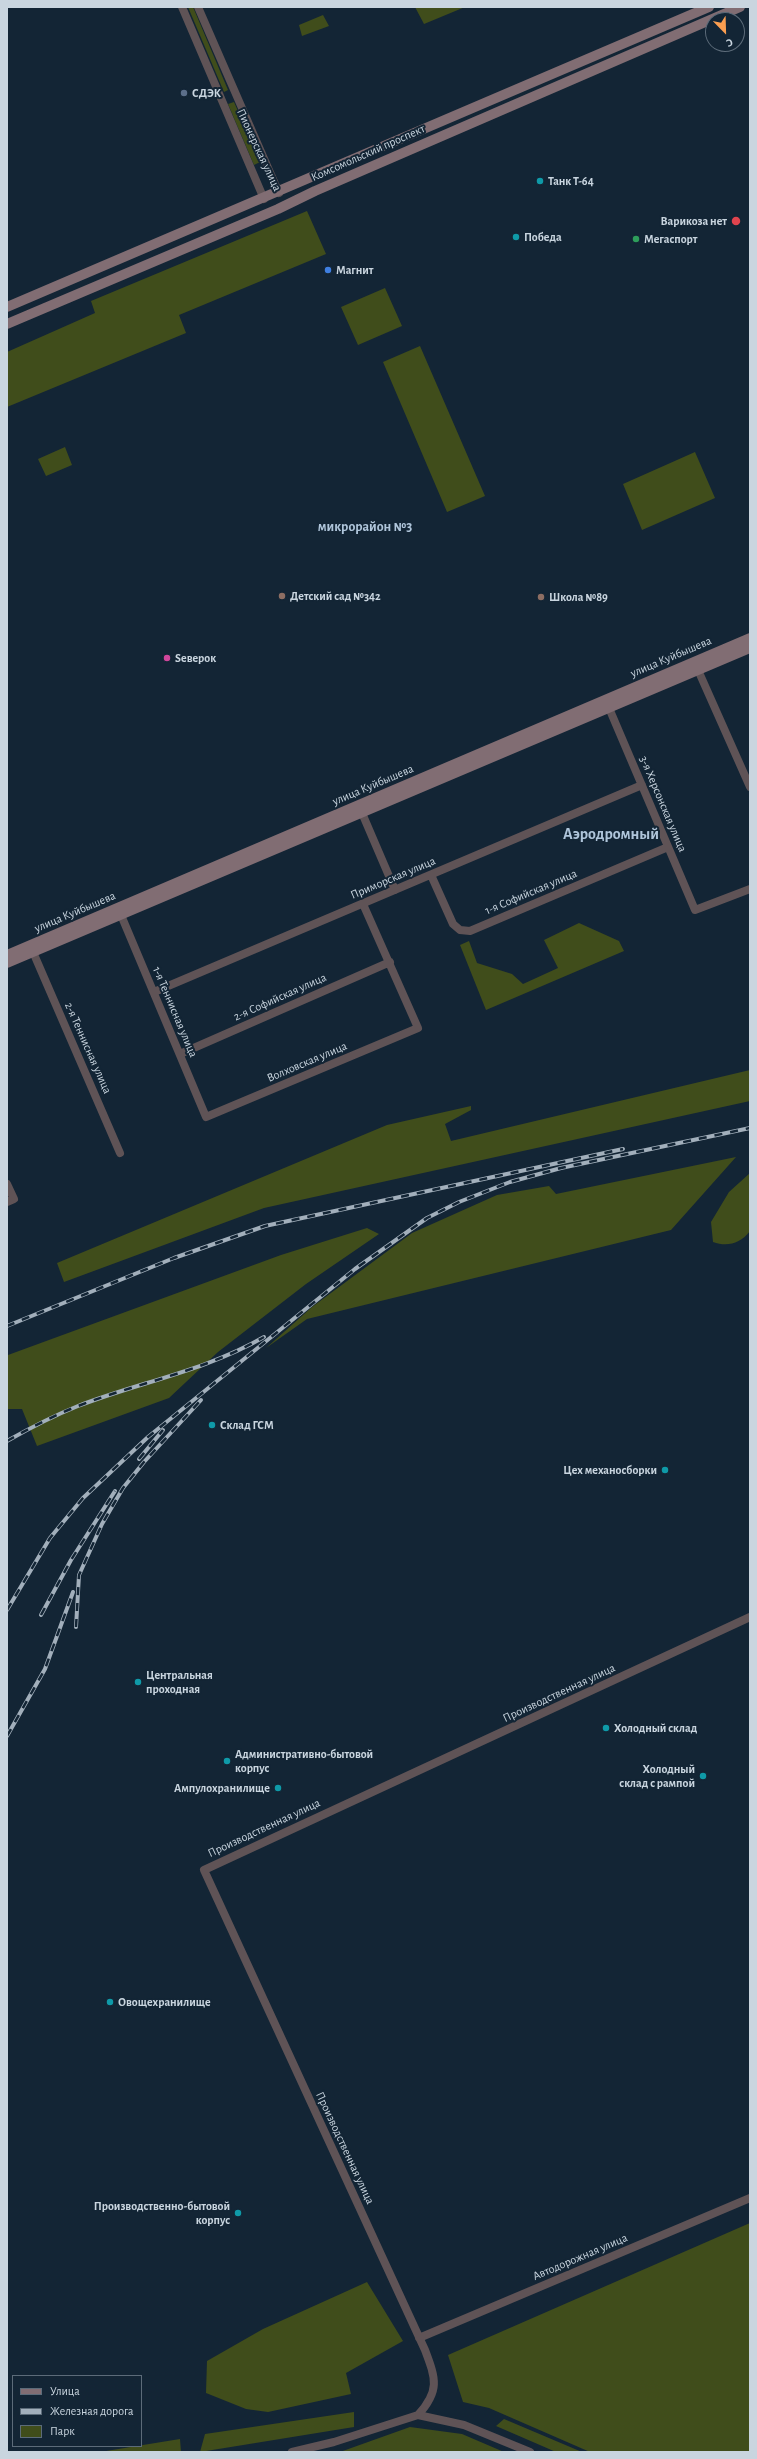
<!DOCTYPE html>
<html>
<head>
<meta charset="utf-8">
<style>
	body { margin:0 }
	#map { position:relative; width:757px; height:2459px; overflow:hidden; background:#132535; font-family:"Alegreya Sans",sans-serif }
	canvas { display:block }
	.frame { position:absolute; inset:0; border:8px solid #c9d5df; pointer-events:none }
	.legend { position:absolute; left:12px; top:2375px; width:130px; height:72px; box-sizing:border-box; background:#132535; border:1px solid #5c6b79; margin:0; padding:5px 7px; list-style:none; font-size:12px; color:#c9d5df }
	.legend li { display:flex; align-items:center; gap:8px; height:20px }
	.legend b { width:20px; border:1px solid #5c6b79 }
	.north { position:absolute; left:705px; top:12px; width:40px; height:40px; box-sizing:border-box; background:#132535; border:1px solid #5c6b79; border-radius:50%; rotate:157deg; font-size:11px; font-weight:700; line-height:16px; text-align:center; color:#c9d5df }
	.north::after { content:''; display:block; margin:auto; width:14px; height:18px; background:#fb9e50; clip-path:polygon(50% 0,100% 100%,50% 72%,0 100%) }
</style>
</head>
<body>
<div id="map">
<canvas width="757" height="2459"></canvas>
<div class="frame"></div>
<ul class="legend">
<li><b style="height:5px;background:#816d73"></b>Улица</li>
<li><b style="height:5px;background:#a2afbb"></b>Железная дорога</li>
<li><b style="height:11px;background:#404d1b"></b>Парк</li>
</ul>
<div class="north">С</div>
</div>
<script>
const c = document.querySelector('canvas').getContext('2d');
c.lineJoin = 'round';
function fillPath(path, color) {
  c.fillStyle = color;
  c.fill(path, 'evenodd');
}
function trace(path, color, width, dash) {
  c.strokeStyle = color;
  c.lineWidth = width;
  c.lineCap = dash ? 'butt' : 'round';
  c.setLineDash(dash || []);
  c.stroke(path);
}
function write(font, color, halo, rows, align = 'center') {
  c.font = font + ' "Alegreya Sans",sans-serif';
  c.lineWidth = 4;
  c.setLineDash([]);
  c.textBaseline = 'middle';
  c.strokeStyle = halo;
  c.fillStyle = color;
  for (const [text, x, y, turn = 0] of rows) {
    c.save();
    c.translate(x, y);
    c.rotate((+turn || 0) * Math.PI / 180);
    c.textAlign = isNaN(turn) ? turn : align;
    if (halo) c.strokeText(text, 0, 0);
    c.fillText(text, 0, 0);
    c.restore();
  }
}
const green = new Path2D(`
	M188 7H193L228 90 224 92Z
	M415 7H465L424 24Z
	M323 15 329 26 302 36 299 25Z
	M234 102 260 162 254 165 228 104Z
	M307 211 326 254 179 315 186 333 7 407V352L95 313 91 301Z
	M385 288 402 326 358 345 341 307Z
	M420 346 485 496 447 512 383 362Z
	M65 447 72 465 46 476 38 459Z
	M695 452 715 498 642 530 623 484Z
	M579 923 619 941 624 951 486 1010 460 945 469 941 477 963 512 974 523 984 558 968 544 940Z
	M750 1070V1101L264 1208 64 1282 57 1263 387 1125 471 1106V1110L445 1124 451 1141Z
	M736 1157 671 1230 307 1319 266 1348 312 1307 412 1233 497 1195 549 1186 556 1194Z
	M750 1173V1231C740 1244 727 1247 713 1242L711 1222 729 1192Z
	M367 1228 379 1234 306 1284 218 1352 169 1398 37 1446 22 1409H7L8 1355 281 1255Z
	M750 2223V2452H590L489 2408 463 2402 448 2355Z
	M367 2282 403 2341 346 2373 351 2394 268 2412 246 2409 206 2393 207 2361 263 2329Z
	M354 2412V2427L200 2452 205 2434Z
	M504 2419 582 2452H556L496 2426Z
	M410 2427 462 2434 504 2452H340Z
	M180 2439 181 2452H100Z`);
const street = new Path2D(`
	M182 7 264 199
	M198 7 279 193
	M698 670 750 787
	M609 708 695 910 750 889
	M362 813 395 890
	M431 875 453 924 460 930 470 931 668 847
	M121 915 206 1117 418 1028 363 904
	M33 952 120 1153
	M154 992 642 785
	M180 1054 390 962
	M7 1184 14 1199 7 1202
	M419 2338 750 2198
	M418 2415C440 2391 436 2379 425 2350L204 1870 750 1617
	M292 2452 334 2442 418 2415 464 2425 530 2452`);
const secondary = new Path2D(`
	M7 307 709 7
	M7 324 278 209 315 191 740 7
	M7 955 750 638
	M7 963 750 648`);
const rail = new Path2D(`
	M7 1326 174 1258 265 1226 623 1149
	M7 1441C30 1428 53 1416 78 1406 140 1382 205 1371 264 1337
	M139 1459 163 1430
	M7 1610 50 1538 83 1498 148 1437 355 1269 427 1218 459 1202 510 1182 561 1168 750 1128
	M41 1615 71 1560 115 1491
	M76 1627 79 1575 102 1524 123 1488 144 1462 201 1400
	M7 1736 45 1669 73 1592`);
const markers = [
	[184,93,4,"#5c6f8a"],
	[540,181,4,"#0f9aa8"],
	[736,221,5,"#e0444e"],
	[516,237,4,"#0f9aa8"],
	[636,239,4,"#2e9e5b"],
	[328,270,4,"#3f7fe0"],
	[282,596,4,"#8d6e63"],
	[541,597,4,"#8d6e63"],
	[167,658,4,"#d1479c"],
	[212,1425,4,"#0f9aa8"],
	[665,1470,4,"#0f9aa8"],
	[138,1682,4,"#0f9aa8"],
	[606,1728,4,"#0f9aa8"],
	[227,1761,4,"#0f9aa8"],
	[703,1776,4,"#0f9aa8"],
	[278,1788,4,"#0f9aa8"],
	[110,2002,4,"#0f9aa8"],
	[238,2213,4,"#0f9aa8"]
];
const poiNames = [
	["СДЭК",192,93],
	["Танк Т-64",548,181],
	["Варикоза нет",727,221,"right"],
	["Победа",524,237],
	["Мегаспорт",644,239],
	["Магнит",336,270],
	["Детский сад №342",290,596],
	["Школа №89",549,597],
	["Sеверок",175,658],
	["Склад ГСМ",220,1425],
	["Цех механосборки",657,1470,"right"],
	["Центральная",146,1675],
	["проходная",146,1689],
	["Холодный склад",614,1728],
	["Административно-бытовой",235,1754],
	["корпус",235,1768],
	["Холодный",695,1769,"right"],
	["склад с рампой",695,1783,"right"],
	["Ампулохранилище",270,1788,"right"],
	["Овощехранилище",118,2002],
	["Производственно-бытовой",230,2206,"right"],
	["корпус",230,2220,"right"]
];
const streetNames = [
	["Пионерская улица",259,150,65],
	["Комсомольский проспект",368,153,-24],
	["улица Куйбышева",671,657,-23],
	["улица Куйбышева",373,785,-23],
	["3-я Херсонская улица",663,804,67],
	["Приморская улица",393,878,-23],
	["1-я Софийская улица",531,892,-23],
	["улица Куйбышева",75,912,-23],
	["2-я Софийская улица",280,997,-24],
	["1-я Теннисная улица",175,1012,67],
	["2-я Теннисная улица",88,1048,66],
	["Волховская улица",307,1062,-23],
	["Производственная улица",559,1693,-25],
	["Производственная улица",264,1828,-25],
	["Производственная улица",345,2148,65],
	["Автодорожная улица",580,2257,-23]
];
const quarterNames = [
	["микрорайон №3",365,527]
];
const districtNames = [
	["Аэродромный",611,834]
];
fillPath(green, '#404d1b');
trace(street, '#5f5356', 8);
trace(secondary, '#816d73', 10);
trace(rail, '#a2afbb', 4);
trace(rail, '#132535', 2.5, [8]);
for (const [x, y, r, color] of markers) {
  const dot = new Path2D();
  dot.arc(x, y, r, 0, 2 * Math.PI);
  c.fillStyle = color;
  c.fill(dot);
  trace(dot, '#132535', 1.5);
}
write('bold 12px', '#c9d5df', '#132535', poiNames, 'left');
write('12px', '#c9d5df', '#132535', streetNames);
write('bold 14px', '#afc5da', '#132535', quarterNames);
write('bold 16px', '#afc5da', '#132535', districtNames);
</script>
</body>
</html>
